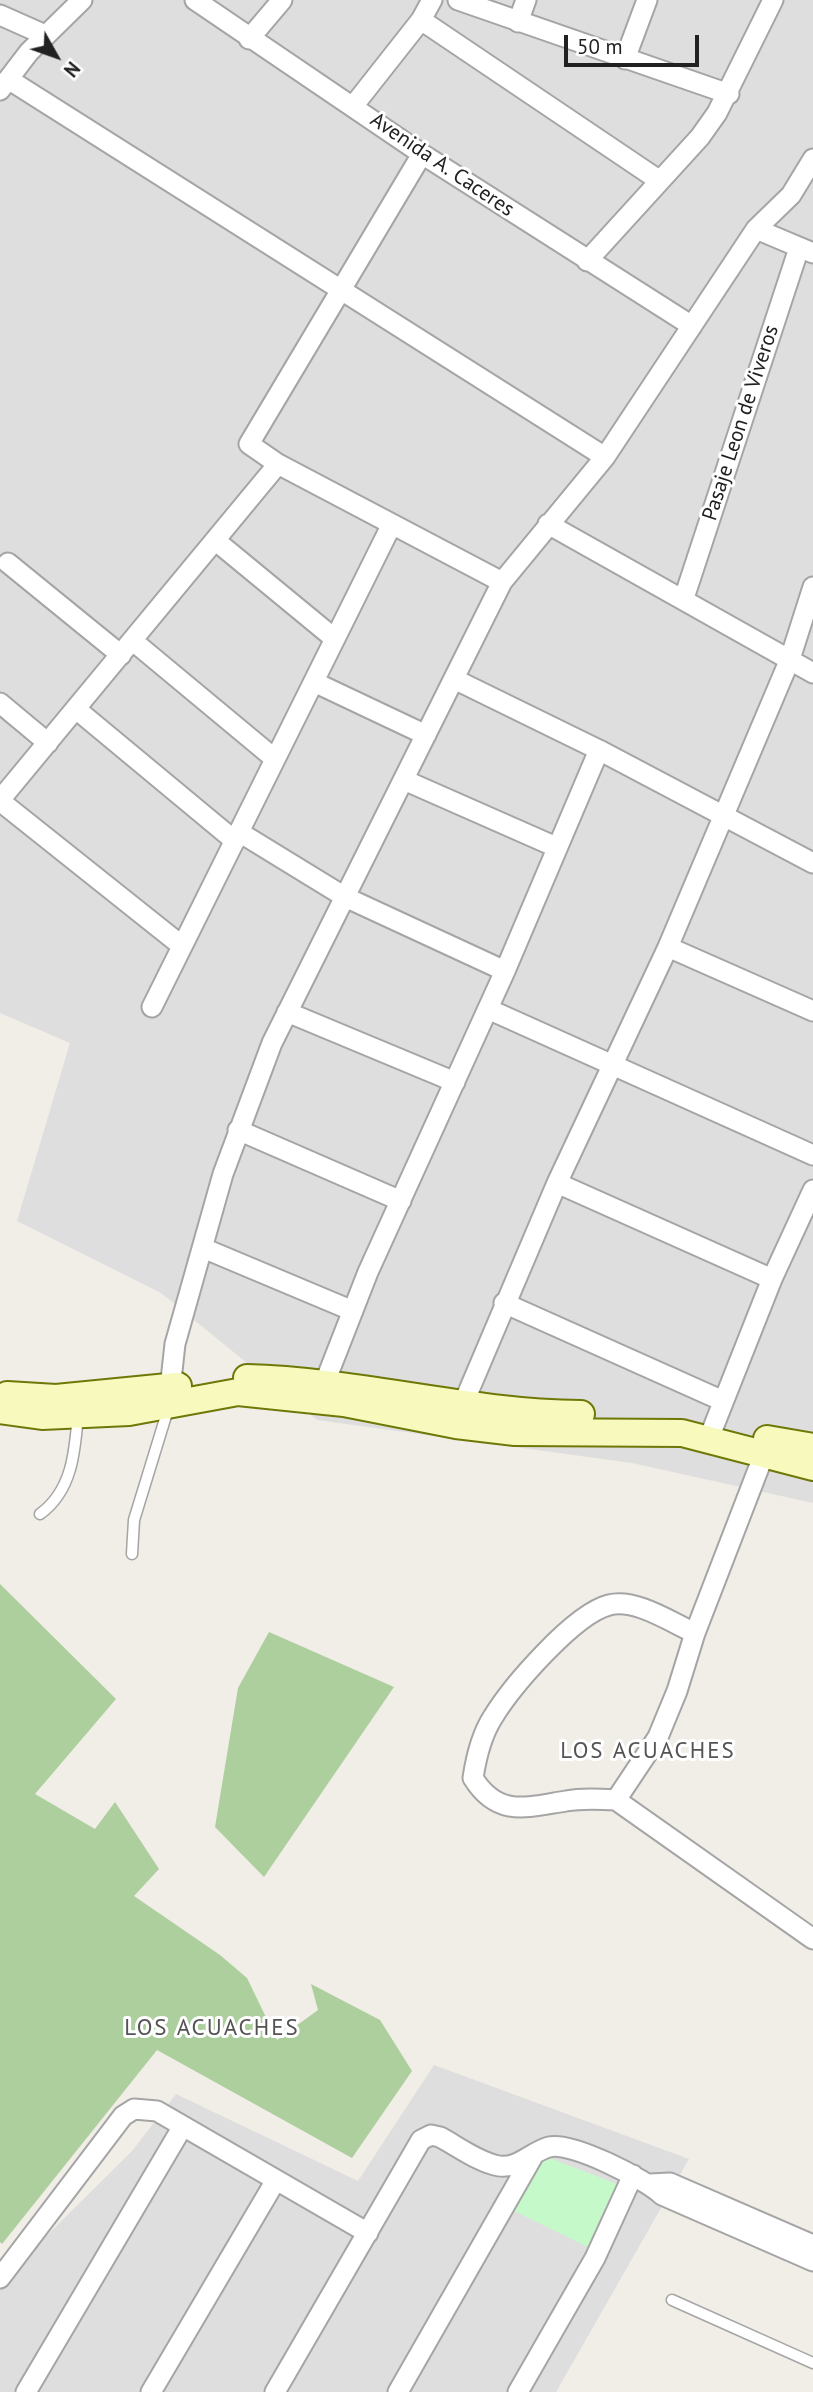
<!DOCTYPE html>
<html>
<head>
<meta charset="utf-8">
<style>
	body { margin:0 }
	#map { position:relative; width:813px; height:2392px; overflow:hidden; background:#f1ede7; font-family:"PT Sans",sans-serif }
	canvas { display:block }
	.north { position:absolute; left:21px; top:21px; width:70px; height:70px; -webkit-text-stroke:5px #fff; paint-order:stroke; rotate:130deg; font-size:19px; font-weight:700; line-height:28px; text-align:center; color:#212121 }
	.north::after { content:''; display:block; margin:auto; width:24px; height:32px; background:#212121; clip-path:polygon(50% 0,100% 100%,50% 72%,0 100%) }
	.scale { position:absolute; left:564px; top:35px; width:135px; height:32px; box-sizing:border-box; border:4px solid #212121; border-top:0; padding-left:9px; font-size:21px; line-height:24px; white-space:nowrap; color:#212121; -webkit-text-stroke:5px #fff; paint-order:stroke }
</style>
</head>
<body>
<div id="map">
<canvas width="813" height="2392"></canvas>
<div class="north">N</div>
<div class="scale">50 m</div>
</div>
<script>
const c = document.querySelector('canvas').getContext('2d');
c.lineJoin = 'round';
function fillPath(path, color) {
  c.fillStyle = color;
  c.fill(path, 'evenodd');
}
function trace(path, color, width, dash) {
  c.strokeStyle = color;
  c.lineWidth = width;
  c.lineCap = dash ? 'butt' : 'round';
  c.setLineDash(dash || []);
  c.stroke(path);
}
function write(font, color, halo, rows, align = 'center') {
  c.font = font + ' "PT Sans",sans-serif';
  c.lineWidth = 6;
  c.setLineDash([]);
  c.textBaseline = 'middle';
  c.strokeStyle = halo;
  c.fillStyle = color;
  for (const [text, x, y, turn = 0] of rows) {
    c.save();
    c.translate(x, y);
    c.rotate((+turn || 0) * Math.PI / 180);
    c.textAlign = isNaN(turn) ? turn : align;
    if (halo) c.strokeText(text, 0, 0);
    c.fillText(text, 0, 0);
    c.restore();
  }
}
const residential = new Path2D(`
	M0 0H813V1503L632 1463 317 1420 161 1293 17 1221 70 1043 0 1013Z
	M434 2065 689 2159 556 2392H0V2282L132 2151 176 2094 358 2181Z`);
const forest = new Path2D(`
	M0 1584 116 1699 35 1794 95 1829 115 1802 159 1869 134 1896 220 1955 247 1978 277 2040 318 2010 311 1984 380 2020 412 2071 352 2158 157 2050 2 2244 0 2242Z
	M269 1632 394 1687 264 1877 215 1827 238 1688Z`);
const park = new Path2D(`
	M544 2156 617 2184 588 2247 514 2211Z`);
const lane = new Path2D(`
	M40 1514C72 1491 75 1452 78 1414
	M132 1554 134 1520 169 1406
	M672 2300 813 2363`);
const street = new Path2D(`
	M195 0 422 154 692 326
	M458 0 729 94
	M0 15 45 35
	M421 20 660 181
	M518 22 526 0
	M249 39 282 0
	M625 59 647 0
	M8 79 605 457
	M0 90 29 52 82 0
	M354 105 421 20 432 0
	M422 154 249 444 278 464 502 582
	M756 229 813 253
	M587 261 700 137 717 113 773 0
	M548 524 813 673
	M216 541 335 639
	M8 563 121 655
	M684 598 799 248
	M133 641 275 759
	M454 679 599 750 813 863
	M314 682 426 735
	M0 703 48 743
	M76 709 235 841
	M404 780 556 847
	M0 800 278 464
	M0 801 182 946
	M239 832 345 897 505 971
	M668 947 813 1011
	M152 1007 392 524
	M488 1009 813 1155
	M287 1012 455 1082
	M238 1130 401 1201
	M557 1183 772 1279
	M203 1248 353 1311
	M504 1303 723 1401
	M325 1382 368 1272 505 971 599 750
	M169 1398 175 1344 223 1174 272 1043 502 582 605 457 756 229 791 195 813 159
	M458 1416 557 1183 668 947 790 659 813 587
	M709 1438 772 1279 813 1190
	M695 1633C672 1623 636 1598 609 1605 574 1614 512 1686 493 1717 482 1734 476 1758 473 1778 498 1818 527 1807 566 1801 582 1798 599 1799 616 1800L813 1939
	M616 1800 658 1737 677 1691 695 1633 768 1444
	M650 2184 670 2183 813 2245
	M0 2278 123 2116 134 2109 157 2111 368 2233
	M26 2392 183 2126
	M151 2392 276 2180
	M275 2392 421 2140 431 2135 440 2137C457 2146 480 2163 499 2166 518 2169 531 2152 549 2147 571 2141 645 2179 662 2195L813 2261
	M398 2392 533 2156
	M518 2392 595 2258 633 2175`);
const secondary = new Path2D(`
	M247 1378C360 1381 468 1413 581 1414
	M7 1395 56 1398 178 1386
	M0 1410 42 1416 129 1412 238 1392 344 1403 456 1425 515 1432 682 1433 813 1467
	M767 1439 813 1447`);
const streetNames = [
	["Avenida A. Caceres",442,165,34],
	["Pasaje Leon de Viveros",741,423,-72]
];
const neighbourhoodNames = [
	["LOS ACUACHES",648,1751],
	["LOS ACUACHES",212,2028]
];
fillPath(residential, '#dfdede');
fillPath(forest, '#accf9d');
fillPath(park, '#c6f9c9');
trace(lane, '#a5a5a5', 13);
trace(street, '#a5a5a5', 23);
trace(secondary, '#6e7807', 30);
trace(lane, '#fff', 10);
trace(street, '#fff', 19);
trace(secondary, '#f7f9bd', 26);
write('21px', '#212121', '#fff', streetNames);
c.letterSpacing = '2px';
write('23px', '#545454', '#fff', neighbourhoodNames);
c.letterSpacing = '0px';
</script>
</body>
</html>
